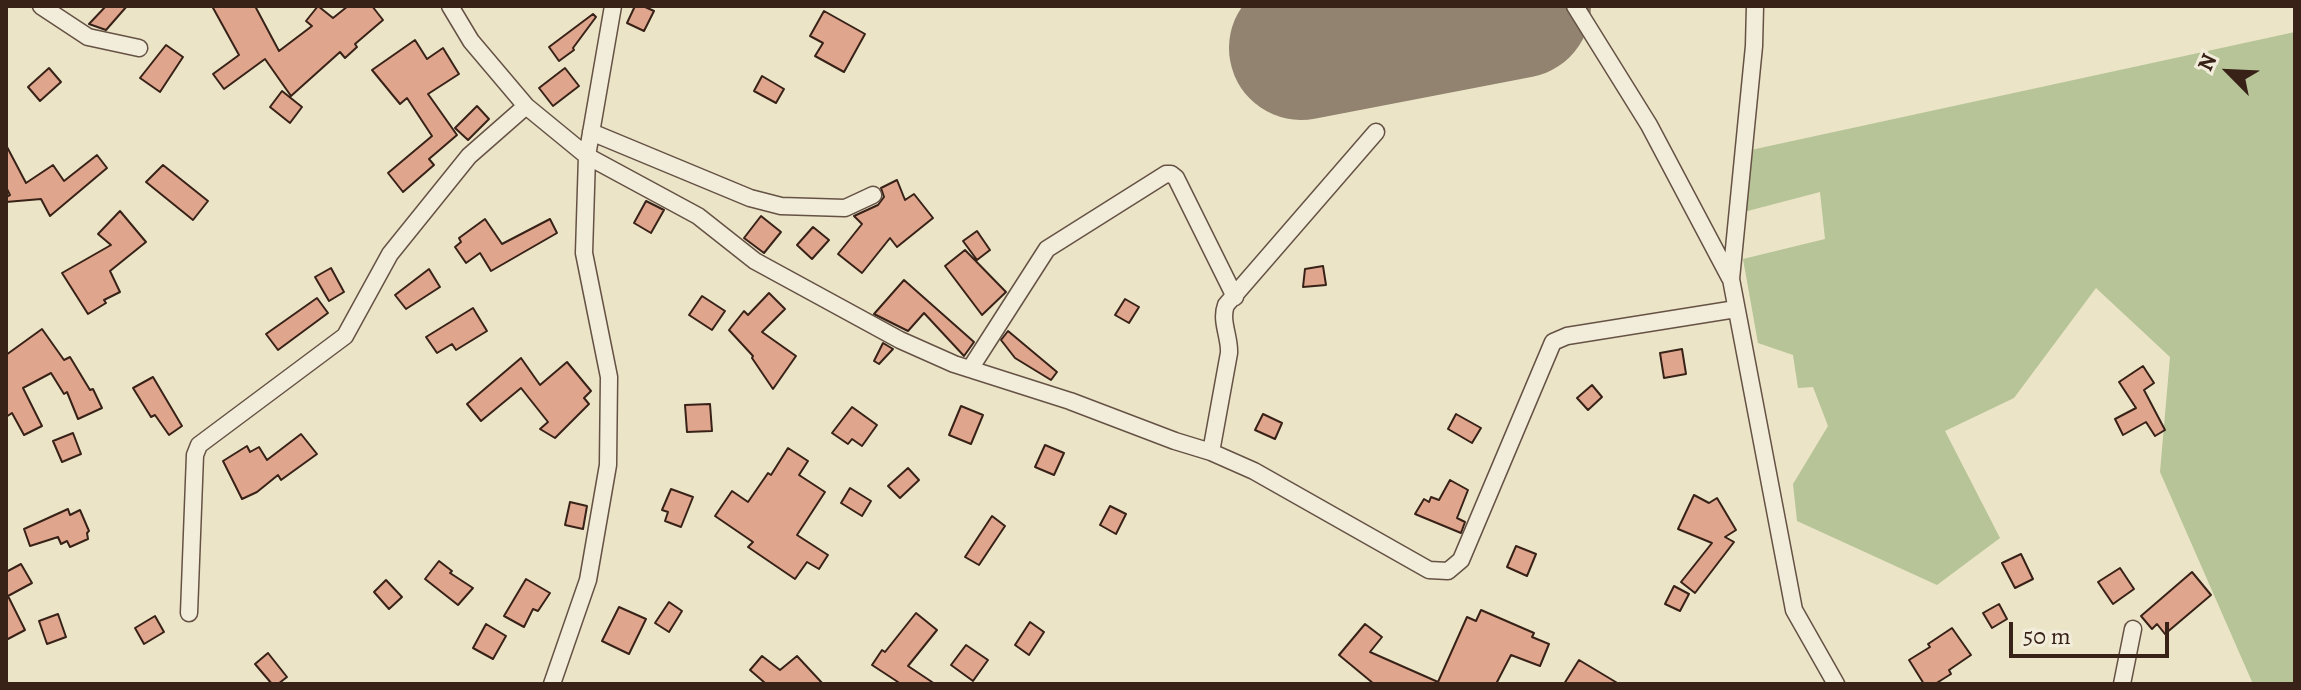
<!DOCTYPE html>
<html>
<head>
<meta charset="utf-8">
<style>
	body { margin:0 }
	#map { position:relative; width:2301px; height:690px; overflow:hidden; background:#ebe4c7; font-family:Alegreya,serif }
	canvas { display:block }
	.frame { position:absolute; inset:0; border:8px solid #382218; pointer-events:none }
	.north { position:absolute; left:2189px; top:32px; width:80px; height:80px; -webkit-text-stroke:6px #f2eddb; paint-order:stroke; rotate:294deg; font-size:22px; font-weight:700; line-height:32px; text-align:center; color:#382218 }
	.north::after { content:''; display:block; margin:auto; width:28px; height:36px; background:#382218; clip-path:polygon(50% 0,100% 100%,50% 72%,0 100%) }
	.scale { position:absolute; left:2009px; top:622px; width:160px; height:36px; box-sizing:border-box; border:4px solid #382218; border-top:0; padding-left:10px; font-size:24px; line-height:28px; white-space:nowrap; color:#382218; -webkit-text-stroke:6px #f2eddb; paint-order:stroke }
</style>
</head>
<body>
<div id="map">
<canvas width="2301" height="690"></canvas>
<div class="frame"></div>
<div class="north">N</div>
<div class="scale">50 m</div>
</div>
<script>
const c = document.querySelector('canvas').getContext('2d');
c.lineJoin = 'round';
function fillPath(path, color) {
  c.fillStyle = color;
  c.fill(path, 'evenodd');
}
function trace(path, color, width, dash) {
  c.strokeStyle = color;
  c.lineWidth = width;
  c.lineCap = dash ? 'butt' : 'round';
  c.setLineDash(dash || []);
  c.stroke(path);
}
const green = new Path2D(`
	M2295 32V684H2253L2160 472 2170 357 2096 288 2014 398 1945 431 2000 538 1937 585 1797 521 1793 484 1828 426 1813 387 1798 388 1793 355 1758 343 1743 259 1825 239 1820 192 1740 213 1737 153Z`);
const runway = new Path2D(`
	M1301 48 1519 6`);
const building = new Path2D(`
	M106 6H127L106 30 89 24Z
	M212 6H255L279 51 312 26 306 21 318 6 333 18 348 6H372L383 20 355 44 357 47 345 58 340 52 291 96 265 59 224 89 213 74 239 55Z
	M635 6H643L654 11 644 31 627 23Z
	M824 11 865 34 844 72 815 56 823 43 810 36Z
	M593 14 596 17 573 48 574 50 559 61 549 47Z
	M415 40 427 59 443 48 459 74 428 94 457 135 429 159 434 165 403 192 388 173 432 136 407 98 400 104 372 70Z
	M166 45 183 57 160 92 140 78Z
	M49 68 61 82 40 101 28 87Z
	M565 68 579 86 553 106 539 88Z
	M762 76 784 89 776 103 754 91Z
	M282 91 302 107 290 123 270 107Z
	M477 106 489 119 468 140 455 128Z
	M6 145 26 183 53 165 64 181 97 155 107 168 50 216 41 199 6 202V197L10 195 6 187Z
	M163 165 208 201 193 220 146 182Z
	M897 180 905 200 914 194 933 218 897 247 890 238 862 273 838 254 862 224 854 216 878 205 884 197 881 188Z
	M646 201 664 210 651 233 634 223Z
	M120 211 146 242 110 271 120 292 104 300 106 303 88 314 62 273 111 245 98 234Z
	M761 216 781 232 764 253 744 238Z
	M485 219 502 244 550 219 557 233 491 271 480 253 466 263 455 247 461 242 459 238Z
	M813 227 829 240 812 259 797 245Z
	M977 231 990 250 977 260 963 241Z
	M965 250 1006 292 982 315 945 266Z
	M1323 266 1326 285 1303 287 1305 269Z
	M331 268 344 292 329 301 315 277Z
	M429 269 440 287 406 309 395 295Z
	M904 280 974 342 964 356 924 313 908 331 874 314Z
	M769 293 785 309 762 332 796 356 773 389 752 358 753 356 729 330 744 311 748 315Z
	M702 296 725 311 712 330 689 315Z
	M317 298 328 313 278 350 266 334Z
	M1125 299 1139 307 1129 323 1115 315Z
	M473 308 487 331 456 350 452 344 437 353 426 337Z
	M42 329 64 360 70 357 90 390 93 389 102 408 78 419 67 392 64 394 51 373 23 388 42 426 24 435 12 413 6 417V355Z
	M1008 331 1057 372 1051 380 1015 358 1001 340Z
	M883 343 893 349 879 364 874 361Z
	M1682 349 1686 374 1664 378 1660 353Z
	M521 358 540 385 567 362 591 391 584 398 589 404 555 438 540 429 548 422 521 388 481 421 467 404Z
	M2143 366 2154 383 2144 390 2165 430 2155 436 2146 422 2123 435 2115 419 2136 408 2119 382Z
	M153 377 182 426 169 435 155 415 151 417 133 388Z
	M1592 385 1602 397 1588 410 1577 398Z
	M710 404 712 431 687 432 685 405Z
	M961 406 983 415 971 444 949 435Z
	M852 407 877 425 862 446 852 439 848 444 832 433Z
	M1263 414 1282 423 1275 439 1255 430Z
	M1456 414 1481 428 1472 443 1448 429Z
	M73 433 81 454 62 462 53 441Z
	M301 434 317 454 281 480 278 475 257 492 242 499 223 461 247 446 250 452 259 447 267 460Z
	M1045 445 1064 453 1054 475 1035 467Z
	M788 448 808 461 799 475 825 492 797 535 828 555 819 569 807 562 795 579 748 547 753 542 715 516 732 491 748 502 768 473 771 475Z
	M908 468 919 480 900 498 888 486Z
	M1450 480 1468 490 1457 518 1465 522 1461 533 1415 514 1424 499 1429 502 1431 497 1439 500Z
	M850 488 871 501 862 516 841 503Z
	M671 489 693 497 681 527 665 521 668 512 662 510Z
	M1694 495 1709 503 1717 498 1736 530 1725 537 1734 542 1695 593 1681 582 1712 543 1678 529Z
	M570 502 587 506 583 529 565 525Z
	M1110 506 1126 514 1116 534 1100 525Z
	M68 509 70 515 80 510 89 531 87 533 88 539 70 547 67 541 61 544 58 537 30 546 24 529Z
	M992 516 1005 526 979 565 965 557Z
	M1516 546 1536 554 1527 576 1507 567Z
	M2021 554 2033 579 2015 588 2002 563Z
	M439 561 452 571 450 573 473 588 458 605 425 579Z
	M21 564 32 583 8 596 25 630 6 640V572Z
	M2120 568 2134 589 2113 604 2098 582Z
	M2192 572 2211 595 2165 634 2157 624 2152 629 2141 616Z
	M526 579 550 593 538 611 533 609 524 627 504 616Z
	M386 580 402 597 389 609 374 592Z
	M1674 586 1689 594 1680 611 1665 604Z
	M669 602 682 611 669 632 655 623Z
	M1999 604 2007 619 1992 628 1983 613Z
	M619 607 646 619 629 654 602 641Z
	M1481 610 1534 633 1532 637 1549 644 1540 666 1511 655 1496 684H1374L1339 655 1365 624 1382 637 1370 652 1438 682 1467 617 1476 621Z
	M916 613 937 630 908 666 935 684H901L872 665 882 650 885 652Z
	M58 614 66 637 47 644 39 621Z
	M155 616 164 632 144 644 135 628Z
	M1030 622 1044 632 1029 655 1015 645Z
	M486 624 506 636 493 659 473 648Z
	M1952 628 1971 655 1949 670 1951 674 1935 684H1924L1909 660 1930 647 1928 644Z
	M966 645 988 660 973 681 951 665Z
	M268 653 287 677 278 684H272L255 664Z
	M762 656 780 670 797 656 823 684H764L765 683 750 670Z
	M1579 660 1619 684H1564Z`);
const street = new Path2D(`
	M41 6 88 37 139 48
	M450 6 471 41 526 106 587 156 698 216 755 261 900 340 954 364 1070 401 1175 441 1211 452 1254 471 1429 570 1448 571 1461 560 1553 342 1567 336 1736 309
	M1575 6 1649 125 1730 278
	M1755 6 1754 46 1731 279 1794 610 1836 684
	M591 132 750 198 781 206 845 208 873 195
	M970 369 1047 249 1166 174H1171L1176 178 1235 297
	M1211 452 1229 353C1230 337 1220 321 1226 305L1376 132
	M189 613 195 455 199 445 345 336 390 254 469 156 526 106
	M552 684 588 580 608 465 609 377 584 253 587 156 613 6
	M2122 684 2133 629`);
fillPath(green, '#b6c497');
trace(runway, '#928370', 144);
fillPath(building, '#e0a68d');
trace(building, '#382218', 2);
trace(street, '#655244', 19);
trace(street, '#f2eddb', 16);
</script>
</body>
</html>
